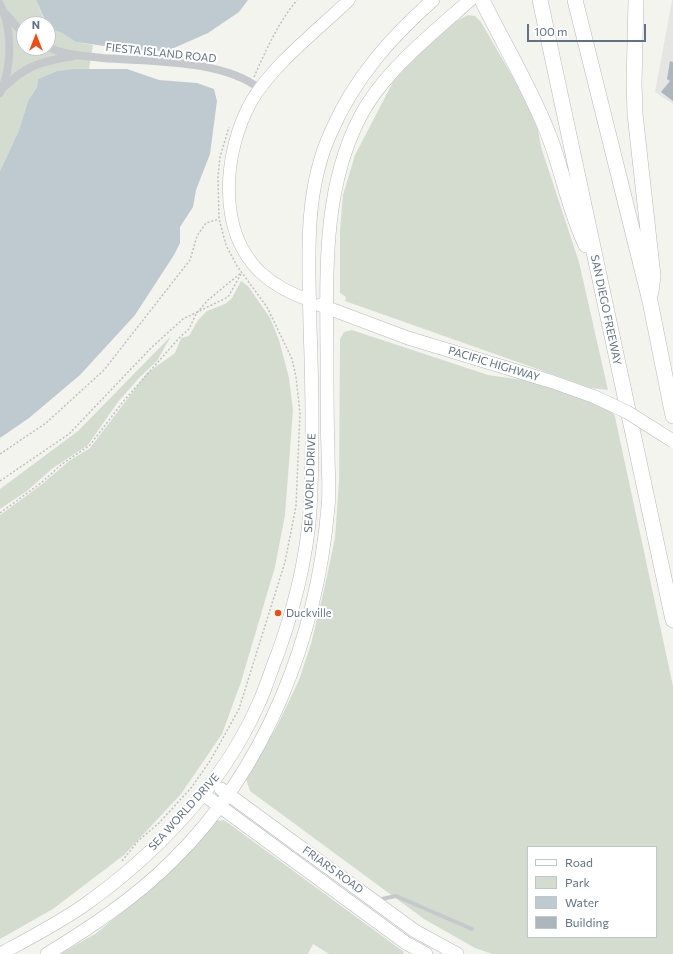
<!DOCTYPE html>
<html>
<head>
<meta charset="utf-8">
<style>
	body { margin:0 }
	#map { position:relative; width:673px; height:954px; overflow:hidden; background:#f4f4ef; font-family:Commissioner,sans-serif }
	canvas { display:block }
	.legend { position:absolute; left:527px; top:846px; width:130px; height:92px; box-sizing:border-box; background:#fff; border:1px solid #bfc7ce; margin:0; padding:5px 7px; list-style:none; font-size:12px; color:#607384 }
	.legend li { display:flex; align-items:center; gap:8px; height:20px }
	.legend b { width:20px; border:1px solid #bfc7ce }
	.north { position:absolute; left:16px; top:16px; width:40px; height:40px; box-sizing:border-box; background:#fff; border:1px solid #bfc7ce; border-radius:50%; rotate:0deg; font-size:11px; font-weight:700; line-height:16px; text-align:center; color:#607384 }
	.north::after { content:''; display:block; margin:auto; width:14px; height:18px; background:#f34c11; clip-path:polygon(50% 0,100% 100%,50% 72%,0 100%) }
	.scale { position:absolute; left:527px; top:24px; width:119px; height:18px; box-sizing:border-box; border:2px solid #607384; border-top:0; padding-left:5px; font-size:12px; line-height:14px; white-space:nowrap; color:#607384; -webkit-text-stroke:3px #fff; paint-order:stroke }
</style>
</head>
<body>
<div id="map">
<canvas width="673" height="954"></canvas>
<ul class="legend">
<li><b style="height:5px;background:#fff"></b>Road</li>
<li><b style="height:11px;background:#d4dcd0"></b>Park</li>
<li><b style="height:11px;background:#becacf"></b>Water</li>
<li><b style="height:11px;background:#adb6bb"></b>Building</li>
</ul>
<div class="north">N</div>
<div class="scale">100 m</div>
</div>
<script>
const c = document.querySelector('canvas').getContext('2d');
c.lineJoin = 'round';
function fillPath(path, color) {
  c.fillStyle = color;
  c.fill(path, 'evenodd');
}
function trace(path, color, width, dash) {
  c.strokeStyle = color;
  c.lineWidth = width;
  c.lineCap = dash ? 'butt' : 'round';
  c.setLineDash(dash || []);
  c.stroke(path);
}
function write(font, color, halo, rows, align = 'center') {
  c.font = font + ' Commissioner,sans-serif';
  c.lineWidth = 4;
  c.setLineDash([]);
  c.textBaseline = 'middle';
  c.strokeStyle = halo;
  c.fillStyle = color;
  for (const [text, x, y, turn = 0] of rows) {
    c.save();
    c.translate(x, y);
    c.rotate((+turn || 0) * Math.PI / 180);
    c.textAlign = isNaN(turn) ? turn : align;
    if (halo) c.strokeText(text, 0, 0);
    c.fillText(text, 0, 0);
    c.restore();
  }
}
const built = new Path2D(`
	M672 0H673V104L655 92Z`);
const green = new Path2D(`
	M0 0H36L46 24H24V48H48V28L60 32 76 42 93 45 89 69 57 71 38 79 37 87 28 101 19 130 0 171Z
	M468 15 475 16 481 22 518 86 537 124 541 147 579 262 608 390 591 388 345 301 346 297 340 293V230L343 195 355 155 393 82 427 45 456 21Z
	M241 281 248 286 270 318 279 340 289 378 293 410 285 515 275 567 241 682 222 734 181 794 124 855 53 909 0 939V515L41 485 69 461 90 448 147 373 175 353 181 338 189 336 198 320 207 311 225 304 232 298Z
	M352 330 488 375 530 381 572 395 612 411 615 417 673 686V954H492L475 948 424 919 250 791 246 779 277 726 299 680 311 644 324 590 335 538 339 481 340 339 344 332ZM528 847H656V937H528Z
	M171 336 157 361 139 378 118 402 88 445 53 468 27 491 0 509V489L78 431Z
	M224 820 404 952 403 954H329L313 944 308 954H60L95 934 149 891 216 821Z`);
const water = new Path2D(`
	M36 0H248L239 12 208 33 167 51 133 50 76 42 60 32 49 29Z
	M75 69H127L159 80 197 83 214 89 217 101 210 154 196 190 193 207 180 227V243L174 255 135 315 80 375 29 418 0 438V171L19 130 28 101 37 87 38 79 57 71Z`);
const building = new Path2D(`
	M670 61 673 62V101L661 92 670 81 667 79Z`);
const path = new Path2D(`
	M254 77C266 50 278 23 297 0
	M0 454 46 423 104 370 190 260 197 236 206 223 219 219
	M0 481 69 434 151 348 183 319 228 297 241 274
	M0 513 41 483 62 464 90 445 122 403 179 338 189 329 196 314 208 300 242 272
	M122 861 138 841 159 823 191 788 210 761 239 709 285 562 296 506 300 413 296 377 292 359 267 307 237 266 226 245 219 219 218 177 220 157 229 127`);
const lane = new Path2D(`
	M377 900 396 896 472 929`);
const street = new Path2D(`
	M0 4C13 30 12 68 0 93
	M5 13 24 35
	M48 47C64 55 85 56 102 58 150 62 222 59 260 89
	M3 88C26 65 43 61 74 56`);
const secondary = new Path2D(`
	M309 300C291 294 274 285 260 272 216 229 224 151 251 102 272 65 318 30 349 0`);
const primary = new Path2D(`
	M320 305 408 338 553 382 595 397
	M221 789 415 931 457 954
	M203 794 406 943 426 954
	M0 954C28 939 57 924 83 906 154 856 222 786 258 705 266 688 271 670 278 653 297 600 310 545 311 489 313 434 312 380 310 326 309 261 303 193 331 132 354 79 390 38 433 0
	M47 954C91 927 135 898 172 861 266 769 317 637 328 507 330 489 328 470 328 451 327 422 327 392 327 362 327 280 321 192 360 117 383 72 433 33 470 0`);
const highway = new Path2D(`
	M482 0C504 45 531 89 549 136 563 172 569 210 586 245
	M540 0 673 620
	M575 0 650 301 673 416
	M636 0 634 83 635 114 653 276 651 292`);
const primaryBridge = new Path2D(`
	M595 397 627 412 673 441`);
const markers = [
	[278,613,4,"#f34c11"]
];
const streetNames = [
	["FIESTA ISLAND ROAD",161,53,6],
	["SAN DIEGO FREEWAY",606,310,78],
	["PACIFIC HIGHWAY",494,364,17],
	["SEA WORLD DRIVE",310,483,-88],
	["SEA WORLD DRIVE",184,812,-48],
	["FRIARS ROAD",333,870,36]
];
const poiNames = [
	["Duckville",286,613]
];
fillPath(built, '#e5e6e3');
fillPath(green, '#d4dcd0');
fillPath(water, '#becacf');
fillPath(building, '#adb6bb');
trace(secondary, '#b7bcc1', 13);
trace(primary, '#b6babe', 14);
trace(highway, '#b7babd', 16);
trace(path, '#bec0c2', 1.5, [2, 2]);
trace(lane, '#c6c9cc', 4);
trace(street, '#c6c9cc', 8);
trace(secondary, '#fff', 12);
trace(primary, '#fff', 13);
trace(highway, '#fff', 15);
trace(primaryBridge, '#b6babe', 14, []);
trace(primaryBridge, '#fff', 13);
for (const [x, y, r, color] of markers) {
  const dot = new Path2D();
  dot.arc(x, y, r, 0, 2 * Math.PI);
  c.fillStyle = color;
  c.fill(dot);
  trace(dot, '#fff', 1.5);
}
write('11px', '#607384', '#fff', streetNames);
write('11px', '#607384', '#fff', poiNames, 'left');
</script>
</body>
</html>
